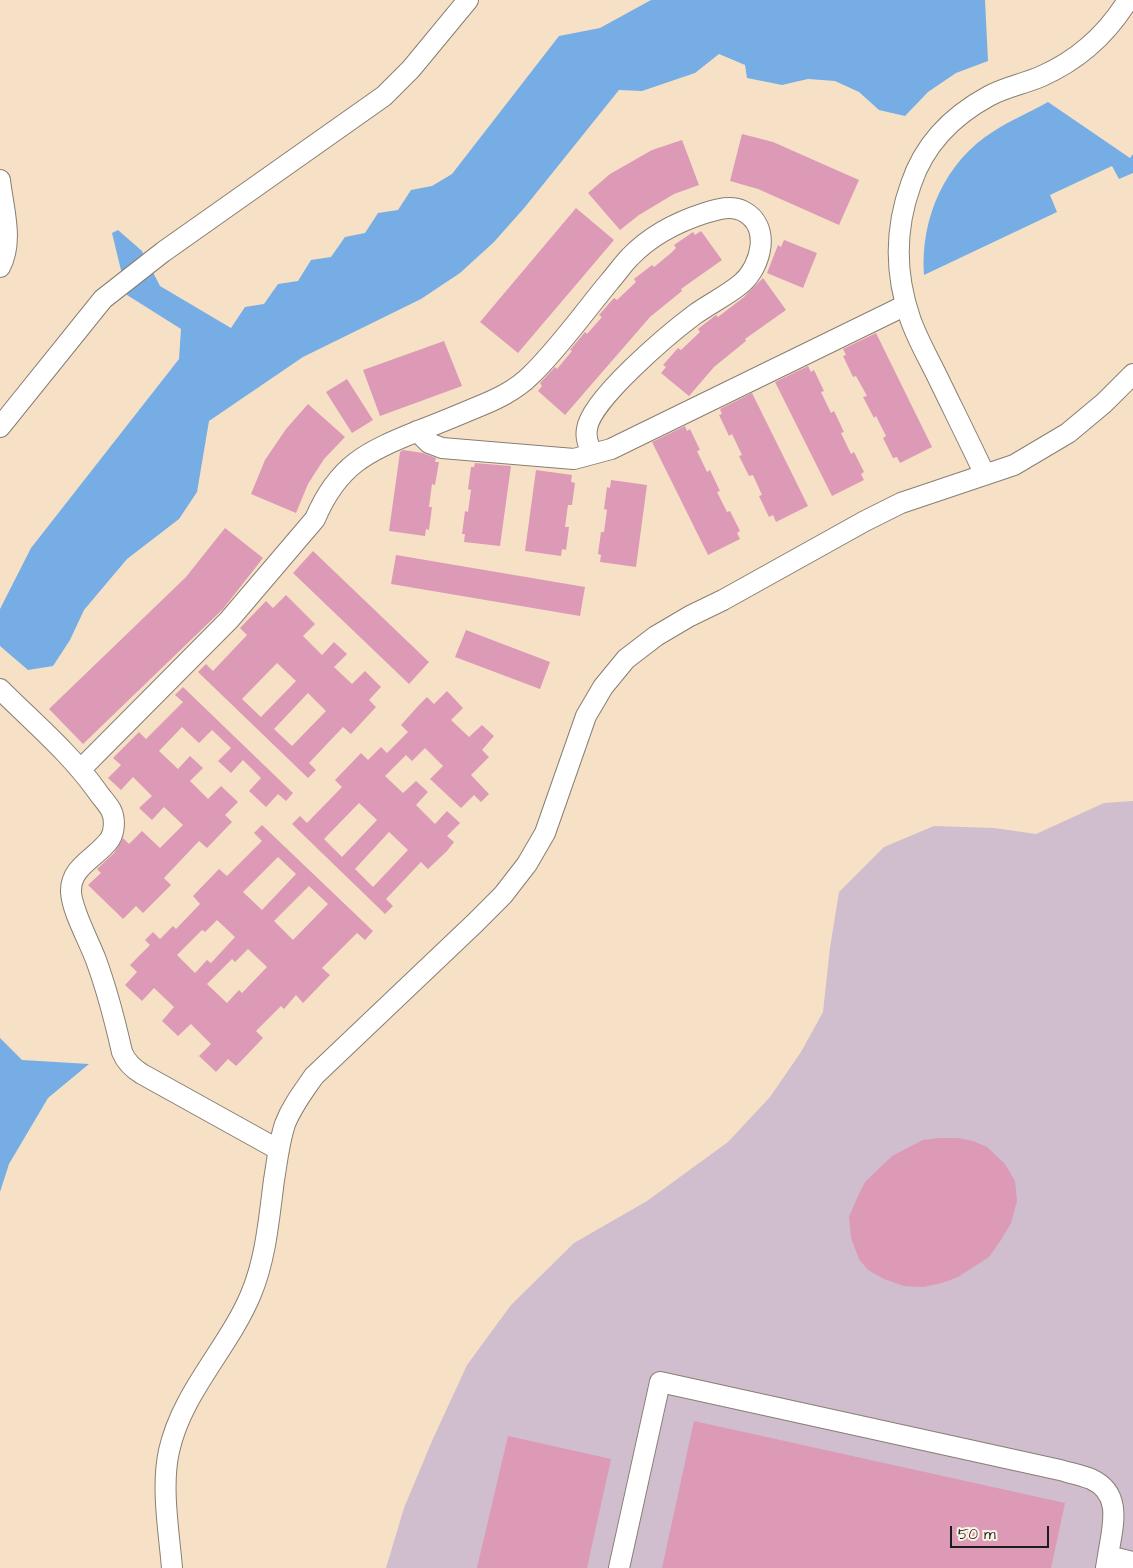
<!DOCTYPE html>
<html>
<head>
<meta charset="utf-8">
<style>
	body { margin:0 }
	#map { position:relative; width:1133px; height:1568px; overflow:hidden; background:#f6e1c7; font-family:"Architects Daughter",sans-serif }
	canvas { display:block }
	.scale { position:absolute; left:950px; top:1526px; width:99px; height:22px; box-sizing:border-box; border:2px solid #1c1c1c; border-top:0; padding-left:6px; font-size:15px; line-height:18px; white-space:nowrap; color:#1c1c1c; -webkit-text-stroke:4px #fcf5e5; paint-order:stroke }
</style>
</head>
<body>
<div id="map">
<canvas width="1133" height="1568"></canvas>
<div class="scale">50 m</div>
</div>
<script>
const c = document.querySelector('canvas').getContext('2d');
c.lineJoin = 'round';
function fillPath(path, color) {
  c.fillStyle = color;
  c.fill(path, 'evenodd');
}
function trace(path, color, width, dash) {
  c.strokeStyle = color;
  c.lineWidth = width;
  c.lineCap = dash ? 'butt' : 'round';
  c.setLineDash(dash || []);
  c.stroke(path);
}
const industrial = new Path2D(`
	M1133 801V1568H386L404 1508 432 1441 467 1365 511 1305 574 1243 647 1201 728 1142 770 1097 801 1052 823 1012 830 948 839 892 884 847 934 826 994 828 1036 834 1104 803Z`);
const water = new Path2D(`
	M651 0H985L988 61 956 73 928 92 905 116 879 110 859 92 835 81 808 79 782 85 747 78 745 65 719 54 695 73 642 91 619 90 525 207 494 242 460 273 421 299 303 357 209 421 197 492 179 519 127 559 84 610 70 640 53 666 28 670 0 646V609L31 548 179 359 181 329 127 295 112 233 118 230 142 251 160 286 231 328 245 307 264 304 278 284 298 281 311 260 331 257 345 237 365 233 378 213 398 210 411 190 432 186 452 174 559 36 600 28Z
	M1048 102 1130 158 1133 154V173L1119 179 1112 166 1050 195 1057 212 924 275C920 219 945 161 994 131 1011 120 1030 112 1048 102Z
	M0 1038 22 1060 89 1064 48 1098 9 1164 0 1192Z`);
const building = new Path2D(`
	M742 134 773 142 859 180 839 225 758 189 730 181Z
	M682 140 699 185 674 194 639 215 620 230 588 193 610 174 652 150Z
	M576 208 614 240 518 353 480 322Z
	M701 231 722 260 681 289 682 291 650 317 565 415 538 391 542 386 540 383 555 367 557 369 572 351 570 350 585 332 587 334 602 317 599 315 614 298 617 300 636 282 634 279 652 265 654 267 671 253 676 248 674 245 693 232 695 235Z
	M784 240 817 253 803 288 767 273 778 245 781 247Z
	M763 278 786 310 745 339 746 341 714 367 689 396 661 373 666 367 663 365 678 348 681 350 700 332 698 329 716 315 718 317 744 297Z
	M876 333 932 447 900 463 897 457 893 458 883 438 886 436 876 416 874 418 863 397 867 396 856 376 853 377 843 356 846 355 843 349Z
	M444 341 462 386 380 416 363 370Z
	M808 366 811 372 814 370 824 391 821 392 831 413 834 411 844 432 841 433 851 454 854 452 864 472 861 474 864 480 832 496 775 382Z
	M347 379 373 420 352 433 326 392Z
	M752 393 808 506 776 522 773 515 769 517 759 496 762 495 753 475 749 476 739 456 742 455 732 434 729 436 719 415 722 414 720 409Z
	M308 404 345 437 324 459 308 484 296 513 251 494 265 460 286 429Z
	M685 426 687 431 690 429 700 450 697 451 707 472 710 470 720 491 717 492 727 512 730 511 740 531 737 533 740 539 708 555 652 442Z
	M403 450 423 453 436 458 435 462H439L435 485 432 484 429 507H432L429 530 426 529 425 536 389 531 400 452Z
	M475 463 511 466 500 546 464 542 465 534H462L465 511 468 512 471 490 468 489 471 467H474Z
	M536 470 572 475 571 482 575 483 572 505H568L565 527H569L566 550 562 549 561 556 525 551Z
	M611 480 647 485 636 567 600 562 601 555 598 554 601 532H604L607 510 604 509 607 487 610 488Z
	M225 528 263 558 223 609 83 744 49 709 186 577Z
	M313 551 429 662 409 684 293 573Z
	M396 555 585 587 580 616 391 584Z
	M286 595 315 624 303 636 322 655 334 642 347 654 334 667 352 684 365 671 381 687 369 700 376 707 351 734 343 727 309 763 316 770 308 778 198 672 206 664 213 671 247 635 240 628 266 601 273 608ZM277 663 296 681 261 717 242 699ZM308 693 326 711 292 746 274 729Z
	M466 630 550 662 540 689 455 657Z
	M183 687 293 793 286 801 278 794 266 807 249 791 261 778 243 760 231 773 218 761 231 748 212 730 199 743 182 727 159 751 178 769 190 756 203 768 190 781 208 799 221 786 238 802 225 815 232 822 207 848 199 841 164 878 171 885 143 913 136 906 123 919 88 885 101 873 97 869 114 853 123 838 129 844 142 831 160 848 183 825 164 807 152 820 139 808 152 796 133 777 121 790 108 778 121 765 113 758 139 732 146 739 183 702 175 695Z
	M447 691 463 708 451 720 469 737 482 725 494 736 482 750 489 757 471 775 489 794 481 802 474 795 461 808 430 779 443 766 425 748 412 761 406 755 385 776 403 793 416 781 428 792 416 805 435 824 447 811 460 823 447 836 454 842 447 851 428 869 421 862 386 899 393 906 385 914 292 824 300 816 307 823 342 787 335 780 361 753 368 760 381 747 387 753 408 732 401 725 419 705 427 697 434 704ZM359 803 377 820 342 857 324 839ZM389 832 408 850 373 887 355 869Z
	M262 825 373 931 365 940 357 933 322 968 330 975 303 1003 296 995 284 1009 281 1006 256 1031 263 1038 244 1058 236 1066 228 1059 216 1072 199 1056 211 1044 191 1024 178 1036 162 1021 174 1007 154 988 142 1001 125 985 137 972 130 965 150 945 145 940 153 932 160 939 173 926 176 929 200 904 193 896 219 869 227 876 262 841 254 833ZM278 857 296 874 262 910 243 892ZM309 886 328 904 293 940 274 921ZM217 920 235 937 211 963 207 960 195 973 177 955 202 930 205 932ZM248 949 267 967 242 993 239 990 227 1003 207 984 232 959 235 962Z
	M940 1138H958L973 1141 987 1147 1005 1164 1015 1181 1017 1201 1011 1223 1001 1240 989 1257 958 1277 942 1283 923 1287 904 1286 884 1279 868 1270 859 1259 851 1238 849 1217 857 1198 865 1182 892 1156 923 1140Z
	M694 1421 1065 1503 1051 1568H662Z
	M508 1436 611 1459 587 1568H477Z`);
const minor = new Path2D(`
	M0 180C3 208 14 241 0 267
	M0 427 103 299 163 252 384 96 411 69 468 0
	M417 431 429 443 442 448 574 459 611 449 906 305
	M985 475C970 443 954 411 939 380 929 359 917 339 910 318 895 274 895 228 911 184 924 145 952 116 989 96 1005 87 1024 84 1042 76 1078 60 1107 34 1128 0
	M0 689C33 722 70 753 97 791 101 797 107 803 111 810 115 818 115 831 110 839 97 858 70 866 71 892 72 911 89 941 96 960 107 990 115 1021 122 1052 126 1062 132 1068 142 1074L279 1150
	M81 769 229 620 315 519C338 465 366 452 418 431 437 424 456 416 475 408 495 400 515 391 531 375 559 348 585 311 610 281 617 273 623 264 630 257 650 236 677 222 705 213 718 209 731 205 743 211 772 226 761 266 742 283 728 295 709 304 694 315 670 333 590 400 587 429 585 438 589 446 592 454
	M172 1568C169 1532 161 1487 169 1451 182 1392 228 1349 251 1294 266 1258 269 1218 274 1180 277 1162 279 1142 285 1124 292 1106 303 1092 314 1076L475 923 503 895 527 864 545 833 586 716 603 687 626 659 656 636 690 616 723 600 865 521 901 503 1014 465 1068 433 1104 403 1133 374
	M619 1568 660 1382 1060 1470C1070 1473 1081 1475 1091 1479 1124 1494 1112 1528 1108 1556
	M1106 1568 1108 1556 1133 1562`);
fillPath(industrial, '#d0bdce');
fillPath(water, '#76ade5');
fillPath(building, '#dc9ab6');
trace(minor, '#897e72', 22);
trace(minor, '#fff', 20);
</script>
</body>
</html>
